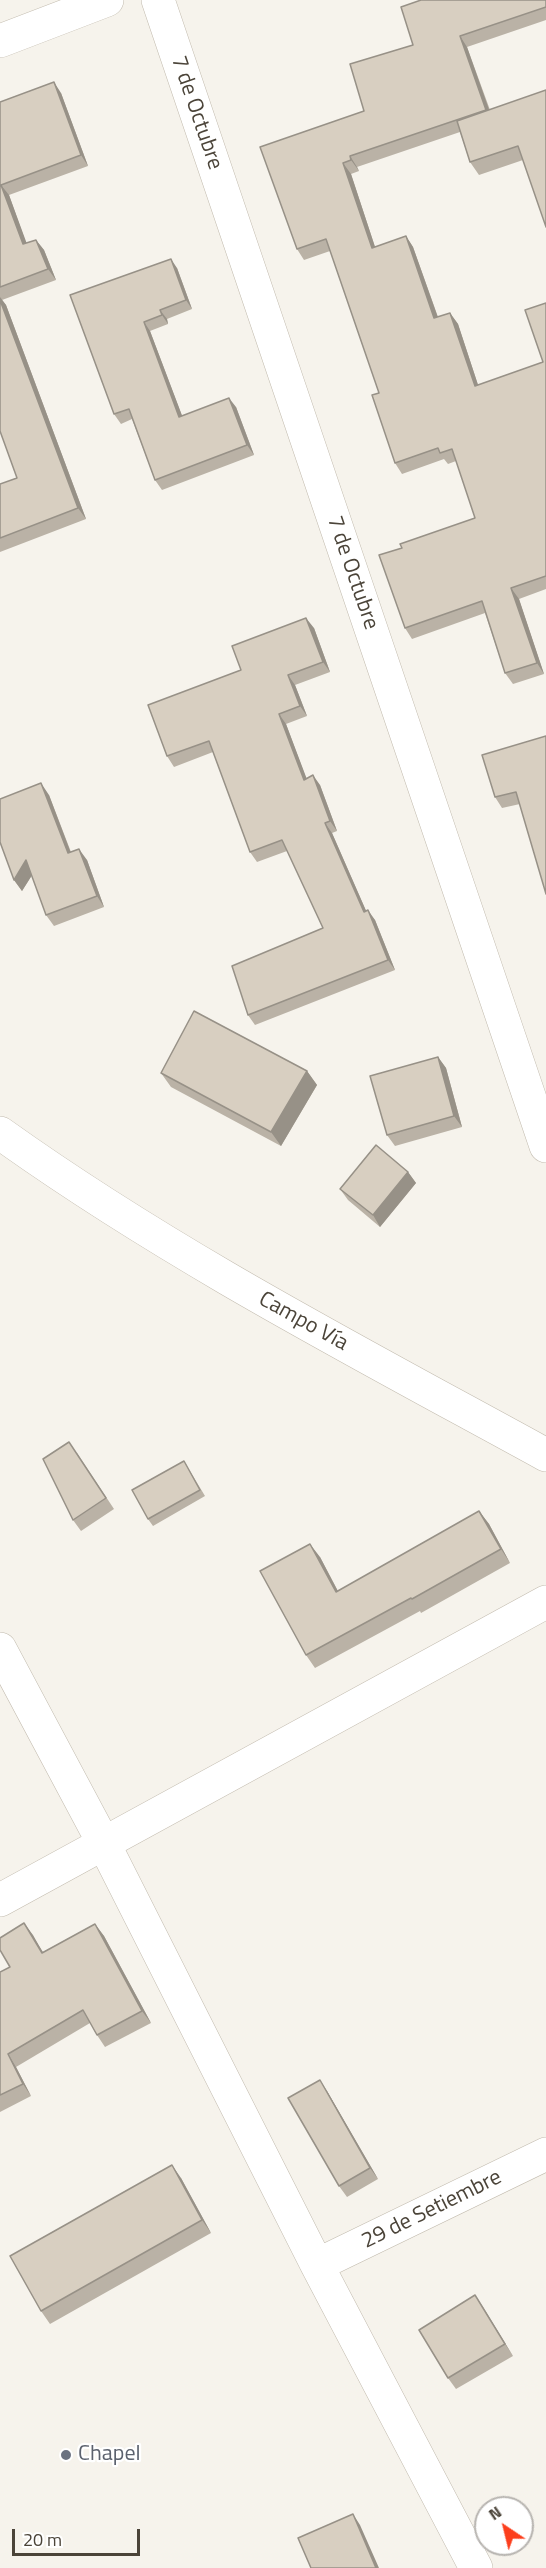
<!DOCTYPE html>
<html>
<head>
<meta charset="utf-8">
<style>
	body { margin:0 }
	#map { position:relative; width:546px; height:2568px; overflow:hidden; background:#f6f3ec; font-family:"Titillium Web",sans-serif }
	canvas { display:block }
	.north { position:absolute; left:474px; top:2496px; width:60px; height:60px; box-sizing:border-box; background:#fff; border:2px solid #b7b4b0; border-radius:50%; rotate:325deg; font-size:16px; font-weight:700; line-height:24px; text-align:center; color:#4b4439 }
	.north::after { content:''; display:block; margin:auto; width:21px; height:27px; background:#fc3f1d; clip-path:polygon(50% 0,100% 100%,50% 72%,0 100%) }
	.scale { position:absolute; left:12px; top:2529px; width:128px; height:27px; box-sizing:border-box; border:3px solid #4b4439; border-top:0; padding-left:8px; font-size:18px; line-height:21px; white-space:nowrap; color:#4b4439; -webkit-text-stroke:4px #fff; paint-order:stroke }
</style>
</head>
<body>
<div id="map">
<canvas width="546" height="2568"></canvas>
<div class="north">N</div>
<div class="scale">20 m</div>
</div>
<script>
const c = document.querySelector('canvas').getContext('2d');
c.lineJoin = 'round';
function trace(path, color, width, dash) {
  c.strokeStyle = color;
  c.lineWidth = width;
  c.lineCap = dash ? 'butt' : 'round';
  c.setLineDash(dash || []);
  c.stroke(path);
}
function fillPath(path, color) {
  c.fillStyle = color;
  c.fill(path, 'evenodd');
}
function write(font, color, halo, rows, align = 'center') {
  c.font = font + ' "Titillium Web",sans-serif';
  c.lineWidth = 4.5;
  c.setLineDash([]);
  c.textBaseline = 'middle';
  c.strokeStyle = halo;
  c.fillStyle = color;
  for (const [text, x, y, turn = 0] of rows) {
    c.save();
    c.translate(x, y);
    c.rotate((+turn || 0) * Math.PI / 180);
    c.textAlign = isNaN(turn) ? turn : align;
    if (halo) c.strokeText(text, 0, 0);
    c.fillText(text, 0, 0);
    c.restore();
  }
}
const minor = new Path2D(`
	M158 0 546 1146
	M0 41 107 0
	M0 1649 104 1844 317 2265 476 2568
	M0 1900 546 1602
	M317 2265 546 2154`);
const tertiary = new Path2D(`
	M0 1133C172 1256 360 1353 546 1455`);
const wall = new Path2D(`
	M546 0V20L467 47 490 110 546 90 523 160 479 175 470 162 460 132 357 167 359 171 351 174 375 247 406 236 413 247 438 317 450 313 458 324 478 385 543 362 546 303V589L519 599 544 674 513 684 505 673 485 613 412 639 405 628 402 548 475 518 456 461 448 464 444 459 402 474 395 463 379 393 330 251 304 260 297 249 364 111 413 45Z
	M61 93 88 166 9 195 26 243 36 240 44 250 56 280 2 300 6 305 86 519 0 552V484L17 478 0 431V102Z
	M177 268 192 309 167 319 168 324 150 331 182 416 236 407 254 455 162 490 155 480 132 419 121 424 114 414 70 295Z
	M314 628 330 672 295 685 307 716 286 724 306 778 320 785 337 831 332 833 366 911 375 920 395 970 255 1025 248 1015 323 928 287 851 257 862 250 852 213 752 174 767 167 756 241 670Z
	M546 736 520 804 502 808 495 797Z
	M49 795 71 852 87 860 104 907 54 926 46 915 32 875 22 891 14 880Z
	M438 1057 446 1068 462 1127 395 1146 387 1135Z
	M307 1071 317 1085 281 1146 171 1087 161 1073Z
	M408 1172 416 1183 380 1227 348 1200 340 1189Z
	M77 1453 114 1509 81 1531 73 1520Z
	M184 1461 205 1496 153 1526 148 1519Z
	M479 1511 489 1524 510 1563 421 1613 420 1611 315 1668 306 1655 320 1557 338 1591Z
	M24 1923 43 1952 95 1924 104 1936 151 2023 105 2047 97 2035 90 2023 16 2067 31 2096 0 2112V1972L10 1967Z
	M327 2091 378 2179 347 2197 339 2186Z
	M181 2178 211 2233 50 2324 41 2311Z
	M475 2295 513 2356 456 2389 448 2378Z`);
const shadedWall = new Path2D(`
	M460 36 467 47 493 121 486 110Z
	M54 82 61 93 88 166 81 155Z
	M350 156 357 167 359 171 351 160Z
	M343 163 351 174 379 259 372 248Z
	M1 185 9 195 31 255 23 244Z
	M406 236 413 247 442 329 434 318Z
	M36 240 44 250 56 280 48 269Z
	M171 259 177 268 192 309 186 300Z
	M0 297 6 305 86 519 78 508 0 300Z
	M160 310 167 319 168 324 162 315Z
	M450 313 458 324 482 397 475 386Z
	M144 322 150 331 186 426 179 417Z
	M229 398 236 407 254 455 247 445Z
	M511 588 519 599 544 674 537 663Z
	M306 618 314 628 330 672 323 662Z
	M288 675 295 685 307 716 300 706Z
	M279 714 286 724 311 790 304 780Z
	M313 775 320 785 337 831 330 821Z
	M41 783 49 795 75 864 68 853Z
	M325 823 332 833 371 922 364 912Z
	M79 849 87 860 104 907 97 896Z
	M26 860 34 872 22 891 14 880Z
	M368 910 375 920 395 970 388 960Z
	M438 1057 446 1068 462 1127 454 1116Z
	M307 1071 317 1085 281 1146 271 1132Z
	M408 1172 416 1183 380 1227 373 1215Z
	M479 1511 489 1524 510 1563 501 1549Z
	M310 1544 320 1557 345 1605 336 1592Z
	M24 1923 33 1935 50 1965 42 1953Z
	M95 1924 104 1936 151 2023 142 2011Z
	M8 2054 16 2067 31 2096 23 2084Z
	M320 2080 327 2091 378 2179 370 2168Z
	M172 2165 181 2178 211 2233 202 2220Z
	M475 2295 483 2307 513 2356 505 2344Z
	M353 2514 360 2525 379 2568H376Z`);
const building = new Path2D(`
	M421 0H546V7L460 36 486 110 350 156 351 160 343 163 372 248 406 236 434 318 450 313 475 386 543 362 525 310 546 303V576L511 588 537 663 505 673 482 601 405 628 379 555 402 548 400 544 475 518 452 449 440 453 438 448 395 463 372 395 379 393 326 239 297 249 260 147 364 111 350 64 413 45 401 7Z
	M54 82 81 155 1 185 23 244 36 240 48 269 0 287V102Z
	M546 90V227L518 146 470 162 457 121Z
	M171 259 186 300 160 310 162 315 144 322 179 417 229 398 247 445 155 480 129 409 114 414 70 295Z
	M0 300 78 508 0 538V484L17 478 0 431Z
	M306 618 323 662 288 675 300 706 279 714 304 780 313 775 330 821 325 823 364 912 368 910 388 960 248 1015 232 966 323 928 282 840 250 852 209 741 167 756 148 705 241 670 232 646Z
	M546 736V894L516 792 495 797 482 755Z
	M41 783 68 853 79 849 97 896 46 915 26 860 14 880 0 842V799Z
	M194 1011 307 1071 271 1132 161 1073Z
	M438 1057 454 1116 387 1135 370 1076Z
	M376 1145 408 1172 373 1215 340 1189Z
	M69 1442 106 1498 73 1520 43 1459Z
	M184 1461 200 1490 148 1519 132 1490Z
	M479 1511 501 1549 412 1599 411 1598 306 1655 260 1571 310 1544 336 1592Z
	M24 1923 42 1953 95 1924 142 2011 97 2035 83 2010 8 2054 23 2084 0 2095V1972L10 1967 0 1950V1938Z
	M320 2080 370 2168 339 2186 288 2098Z
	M172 2165 202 2220 41 2311 10 2256Z
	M475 2295 505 2344 448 2378 419 2330Z
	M353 2514 376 2568H311L298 2538Z`);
const markers = [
	[66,2455,6,"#6b7280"]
];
const streetNames = [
	["7 de Octubre",196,113,71],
	["7 de Octubre",352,573,71],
	["Campo Vía",303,1322,29],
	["29 de Setiembre",432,2210,-26]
];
const worshipNames = [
	["Chapel",78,2455]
];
trace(minor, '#c2bbae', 34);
trace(tertiary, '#c2bbae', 34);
trace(minor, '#fff', 33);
trace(tertiary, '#fff', 33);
fillPath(wall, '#bab2a6');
fillPath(shadedWall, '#979187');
fillPath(building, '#d8cfc1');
trace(building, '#979187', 1.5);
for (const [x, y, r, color] of markers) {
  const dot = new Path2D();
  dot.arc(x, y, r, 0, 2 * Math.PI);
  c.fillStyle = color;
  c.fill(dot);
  trace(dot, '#fff', 2);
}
write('22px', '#4b4439', '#fff', streetNames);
write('22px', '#5b616d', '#fff', worshipNames, 'left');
</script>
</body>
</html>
